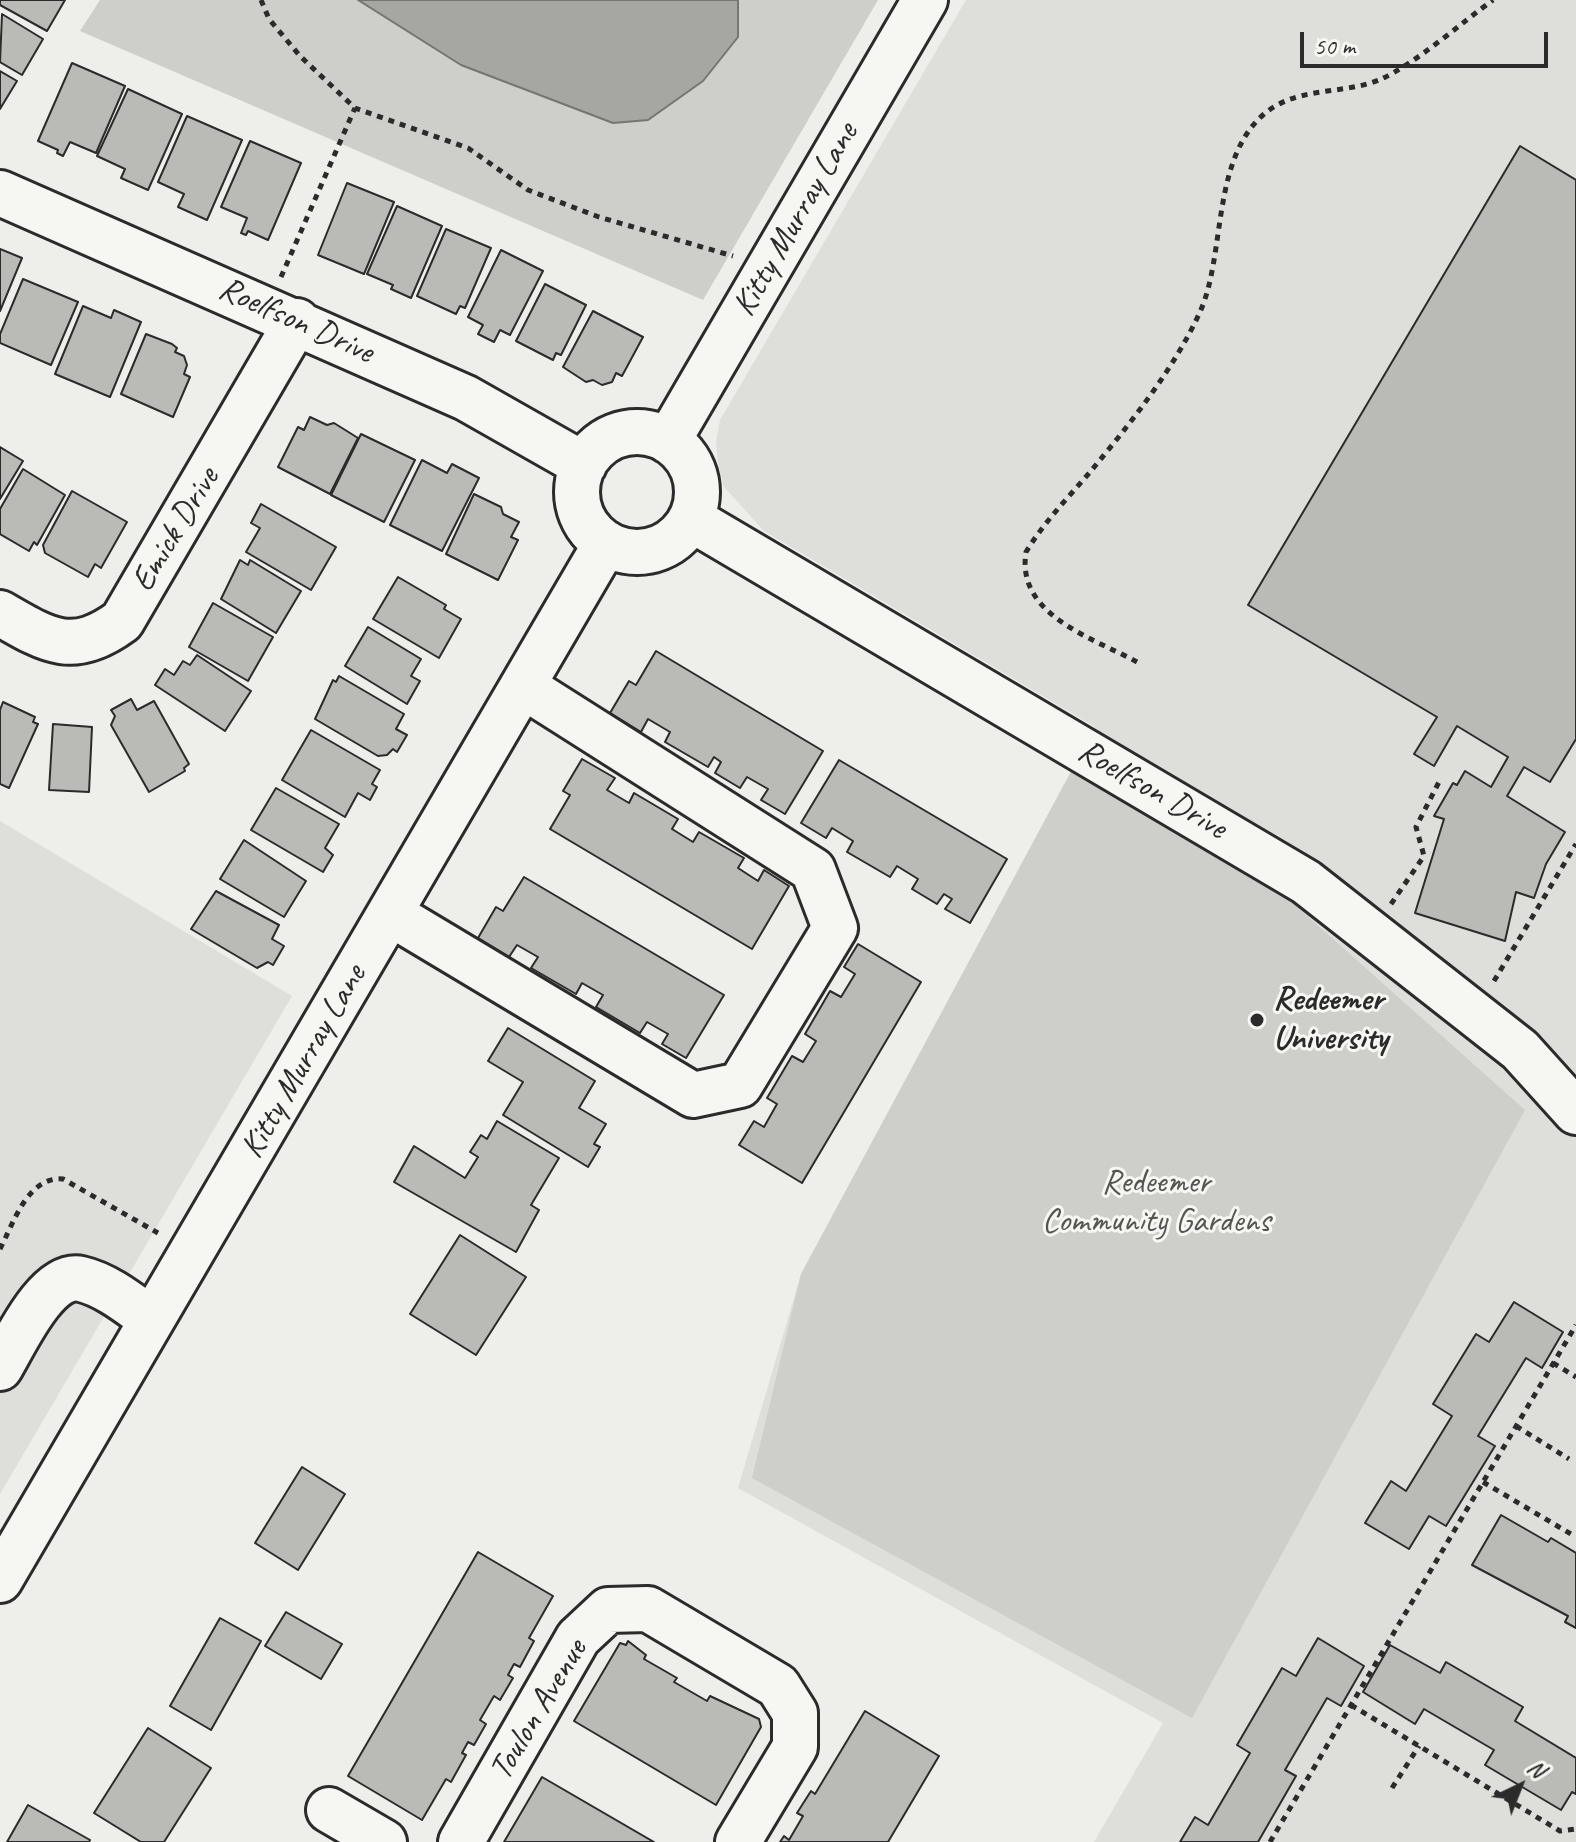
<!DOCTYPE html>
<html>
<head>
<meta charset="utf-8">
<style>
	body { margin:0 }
	#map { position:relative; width:1576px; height:1842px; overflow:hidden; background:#eeeeea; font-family:Caveat,sans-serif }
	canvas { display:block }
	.north { position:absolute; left:1480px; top:1746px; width:80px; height:80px; -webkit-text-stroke:6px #f6f6f2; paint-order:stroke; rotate:43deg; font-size:22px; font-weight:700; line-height:32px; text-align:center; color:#2b2b2b }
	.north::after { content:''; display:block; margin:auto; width:28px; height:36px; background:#2b2b2b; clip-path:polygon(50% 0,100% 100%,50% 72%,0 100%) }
	.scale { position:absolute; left:1300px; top:32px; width:248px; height:36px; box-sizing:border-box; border:4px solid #2b2b2b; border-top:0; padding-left:10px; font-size:24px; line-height:28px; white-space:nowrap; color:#2b2b2b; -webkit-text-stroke:6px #f6f6f2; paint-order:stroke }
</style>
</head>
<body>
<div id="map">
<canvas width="1576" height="1842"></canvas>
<div class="north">N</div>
<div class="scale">50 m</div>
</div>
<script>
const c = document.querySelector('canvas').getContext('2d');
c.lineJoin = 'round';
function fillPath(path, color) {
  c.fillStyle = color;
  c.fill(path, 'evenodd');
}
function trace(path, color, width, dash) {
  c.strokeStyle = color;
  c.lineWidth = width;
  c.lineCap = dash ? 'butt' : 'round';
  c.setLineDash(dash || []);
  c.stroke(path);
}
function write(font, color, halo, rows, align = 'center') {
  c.font = font + ' Caveat,sans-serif';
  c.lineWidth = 6;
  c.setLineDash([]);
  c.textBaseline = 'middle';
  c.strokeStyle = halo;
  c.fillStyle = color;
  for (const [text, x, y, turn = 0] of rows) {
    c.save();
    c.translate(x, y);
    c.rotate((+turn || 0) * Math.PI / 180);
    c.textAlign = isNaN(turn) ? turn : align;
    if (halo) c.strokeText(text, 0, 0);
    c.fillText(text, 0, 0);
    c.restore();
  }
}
const built = new Path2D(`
	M966 0H1576V1842H1094L1163 1723 738 1488 801 1274 1095 727 764 531 724 487 718 465 716 441 720 420Z
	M0 821 292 996 0 1494Z`);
const green = new Path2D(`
	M100 0H878L703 300 80 31Z
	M1074 766 1269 882 1525 1110 1192 1718 752 1478 801 1274Z`);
const water = new Path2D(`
	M358 0H738V37L703 81 648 120 613 123 461 65Z`);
const building = new Path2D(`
	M0 0H65L47 31 0 5Z
	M2 14 43 39 22 75 0 62Z
	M72 63 125 86 96 153 70 142 63 156 57 153 58 150 38 141Z
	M0 71 17 81 0 109Z
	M128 89 182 114 148 190 121 178 125 169 97 156Z
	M187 116 242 140 207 220 178 207 184 194 158 182Z
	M250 141 301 163 268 240 248 231 246 235 241 233 247 218 221 207Z
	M1520 146 1576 180V739L1550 782 1524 767 1507 796 1565 832 1546 864 1534 898 1516 892 1505 941 1415 913 1444 819 1434 816 1453 783 1457 785 1465 771 1491 787 1508 757 1457 726 1434 766 1414 754 1437 717 1248 605Z
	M347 183 394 202 364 274 318 255Z
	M397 206 442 226 411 298 391 289 393 285 367 274Z
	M446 229 491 248 465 308 460 306 456 314 417 296Z
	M0 249 22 258 0 311Z
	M501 250 543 271 510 335 500 330 494 342 478 334 483 325 468 317Z
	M23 279 78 302 51 365 0 343V334Z
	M545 284 586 305 561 355 556 353 553 360 516 341Z
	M83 306 111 318 114 310 141 322 110 397 55 374Z
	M593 311 643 337 622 376 616 373 612 382 602 385 593 380 586 382 563 367Z
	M146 334 172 344 177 348 175 352 184 356 187 365 184 374 190 377 173 417 121 394Z
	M310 417 327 425 334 423 358 438 330 494 278 467 298 427 304 430Z
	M361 434 415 460 384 522 331 495Z
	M0 447 23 461 0 499Z
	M422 460 447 473 452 464 479 478 442 551 390 525Z
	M23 469 65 495 37 545 34 542 29 551 0 534V509Z
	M72 491 127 522 101 568 95 564 88 577 45 553 43 545Z
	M474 494 501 507 503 514 519 522 511 537 518 540 498 580 446 554Z
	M261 504 336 547 311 590 246 552 260 528 251 523Z
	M240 560 248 565 250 560 301 591 276 633 221 599Z
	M398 577 446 605 444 609 461 619 439 658 373 619Z
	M213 603 273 637 248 681 189 647Z
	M368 627 421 659 411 676 420 681 407 704 345 666Z
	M656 651 823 751 785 814 761 800 768 789 747 777 740 788 715 773 721 762 714 757 708 767 665 742 670 732 648 719 641 732 610 713 629 681 636 685Z
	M197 655 251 691 225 731 155 685 165 669 174 675 183 661 190 665Z
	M339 676 404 714 396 729 407 735 397 752 393 749 387 755 378 756 315 719 333 680 336 682Z
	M131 699 137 710 154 701 189 764 184 768 185 771 149 792 111 725 115 716 111 710Z
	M3 702 35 717 33 722 38 724 9 788 0 784V710Z
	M53 724 92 727 89 792 49 790Z
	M311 730 380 770 372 784 377 787 370 800 358 793 345 817 282 780Z
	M582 759 615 778 607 790 629 803 634 793 678 819 672 829 693 842 699 832 744 858 738 868 758 881 764 870 789 886 752 949 550 829 570 795 563 791Z
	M839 760 1007 859 970 923 945 909 952 899 944 894 937 904 912 889 918 879 897 866 890 877 847 852 853 841 832 828 826 838 801 823Z
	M276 788 339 824 325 848 333 855 323 872 251 830Z
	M244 840 306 881 284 917 220 879Z
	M524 877 724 995 686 1058 662 1044 668 1034 647 1022 640 1033 596 1007 603 995 582 983 576 994 531 968 538 957 517 945 509 957 478 938 496 907 503 911Z
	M216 891 279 925 272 939 284 946 273 965 268 962 257 968 191 929Z
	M858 944 921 982 802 1183 739 1145 754 1121 764 1127 777 1104 767 1098 792 1056 803 1062 816 1041 805 1034 830 991 841 997 855 974 844 967Z
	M508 1028 595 1081 579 1108 606 1124 594 1144 600 1147 588 1167 503 1115 523 1082 488 1061Z
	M497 1121 559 1158 531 1205 539 1210 516 1252 394 1182 414 1146 465 1178 478 1157 470 1152 481 1135 487 1139Z
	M460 1235 526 1277 476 1355 410 1314Z
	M1514 1302 1563 1332 1542 1368 1526 1358 1478 1436 1495 1446 1446 1526 1429 1516 1409 1549 1365 1523 1391 1481 1406 1491 1452 1416 1433 1404 1476 1334 1489 1342Z
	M302 1467 345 1494 298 1570 255 1543Z
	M1501 1515 1548 1542 1551 1538 1576 1553V1628L1565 1622 1568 1616 1472 1565Z
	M478 1552 553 1596 529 1638 534 1641 520 1667 514 1664 508 1675 513 1678 500 1700 494 1696 480 1720 486 1724 474 1745 468 1742 462 1753 466 1755 451 1782 446 1779 422 1820 348 1776Z
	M286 1612 342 1644 321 1679 265 1646Z
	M220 1618 261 1641 211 1730 170 1706Z
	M1318 1638 1364 1666 1341 1706 1327 1698 1285 1770 1296 1776 1258 1842H1180L1195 1817 1208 1825 1250 1753 1237 1745 1282 1668 1296 1676Z
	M628 1641 646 1655 644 1659 677 1678 674 1682 707 1701 710 1696 759 1719 761 1727 716 1805 574 1721 620 1643 626 1645Z
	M1390 1645 1440 1673 1446 1662 1523 1707 1515 1721 1576 1758V1794L1572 1792 1561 1810 1485 1765 1494 1750 1424 1709 1415 1724 1363 1692Z
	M865 1711 939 1756 888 1842H780L784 1836 789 1840 803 1816 797 1813 811 1791 815 1794Z
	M148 1728 211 1768 164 1842H141L94 1813Z
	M542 1777 654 1842H504Z
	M28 1805 90 1840 89 1842H7Z`);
const path = new Path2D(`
	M261 0 269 19 300 56 355 108 468 148 528 190 599 217 733 256
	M281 277 355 108
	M1137 662C1091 637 1016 615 1026 552 1044 522 1068 498 1090 472 1130 424 1174 369 1200 312 1226 254 1211 160 1264 114 1297 86 1342 95 1379 80 1414 65 1461 23 1493 0
	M1391 904 1424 856 1416 827 1441 778
	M1494 981 1576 844
	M0 1249C14 1222 28 1176 63 1179L158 1233
	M1553 1363 1576 1377
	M1516 1426 1569 1459
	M1483 1482 1576 1537
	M1351 1705 1560 1831 1576 1829
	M1392 1788 1419 1746
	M1270 1842 1576 1325`);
const minor = new Path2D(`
	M0 193 466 398 584 465
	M577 492a60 60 0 1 1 120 0a60 60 0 1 1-120 0Z
	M668 441 925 0
	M691 519 1306 882 1520 1050 1576 1112
	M0 613C48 641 73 657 122 621L297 321
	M391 914 693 1095 740 1085 835 928 813 870 523 686
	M0 1368C15 1343 47 1271 81 1279 107 1285 131 1305 152 1320
	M0 1580 606 543
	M329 1810 384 1842
	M461 1842 578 1638 608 1610 648 1609 778 1686 795 1713V1747L738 1842`);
const markers = [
	[1257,1020,8,"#2b2b2b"]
];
const streetNames = [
	["Kitty Murray Lane",796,220,-60],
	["Roelfson Drive",296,321,24],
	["Emick Drive",176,530,-59],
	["Roelfson Drive",1152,790,30],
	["Kitty Murray Lane",304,1062,-60],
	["Toulon Avenue",539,1710,-59]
];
const poiNames = [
	["Redeemer",1273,1000],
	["University",1273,1039]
];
const parkNames = [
	["Redeemer",1156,1183],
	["Community Gardens",1156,1222]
];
fillPath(built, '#dededb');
fillPath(green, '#cececa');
fillPath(water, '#a6a6a3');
trace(water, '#757573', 2);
fillPath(building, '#babab7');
trace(building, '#2b2b2b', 2);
trace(minor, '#2b2b2b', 50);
trace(path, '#2b2b2b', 5, [6, 6]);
trace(minor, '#f6f6f2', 44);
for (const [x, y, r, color] of markers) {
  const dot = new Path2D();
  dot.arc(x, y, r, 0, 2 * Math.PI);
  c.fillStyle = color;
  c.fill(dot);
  trace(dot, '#f6f6f2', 3);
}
write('34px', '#2b2b2b', '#f6f6f2', streetNames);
write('bold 34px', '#2b2b2b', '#f6f6f2', poiNames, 'left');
write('34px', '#545453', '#f6f6f2', parkNames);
</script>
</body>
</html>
